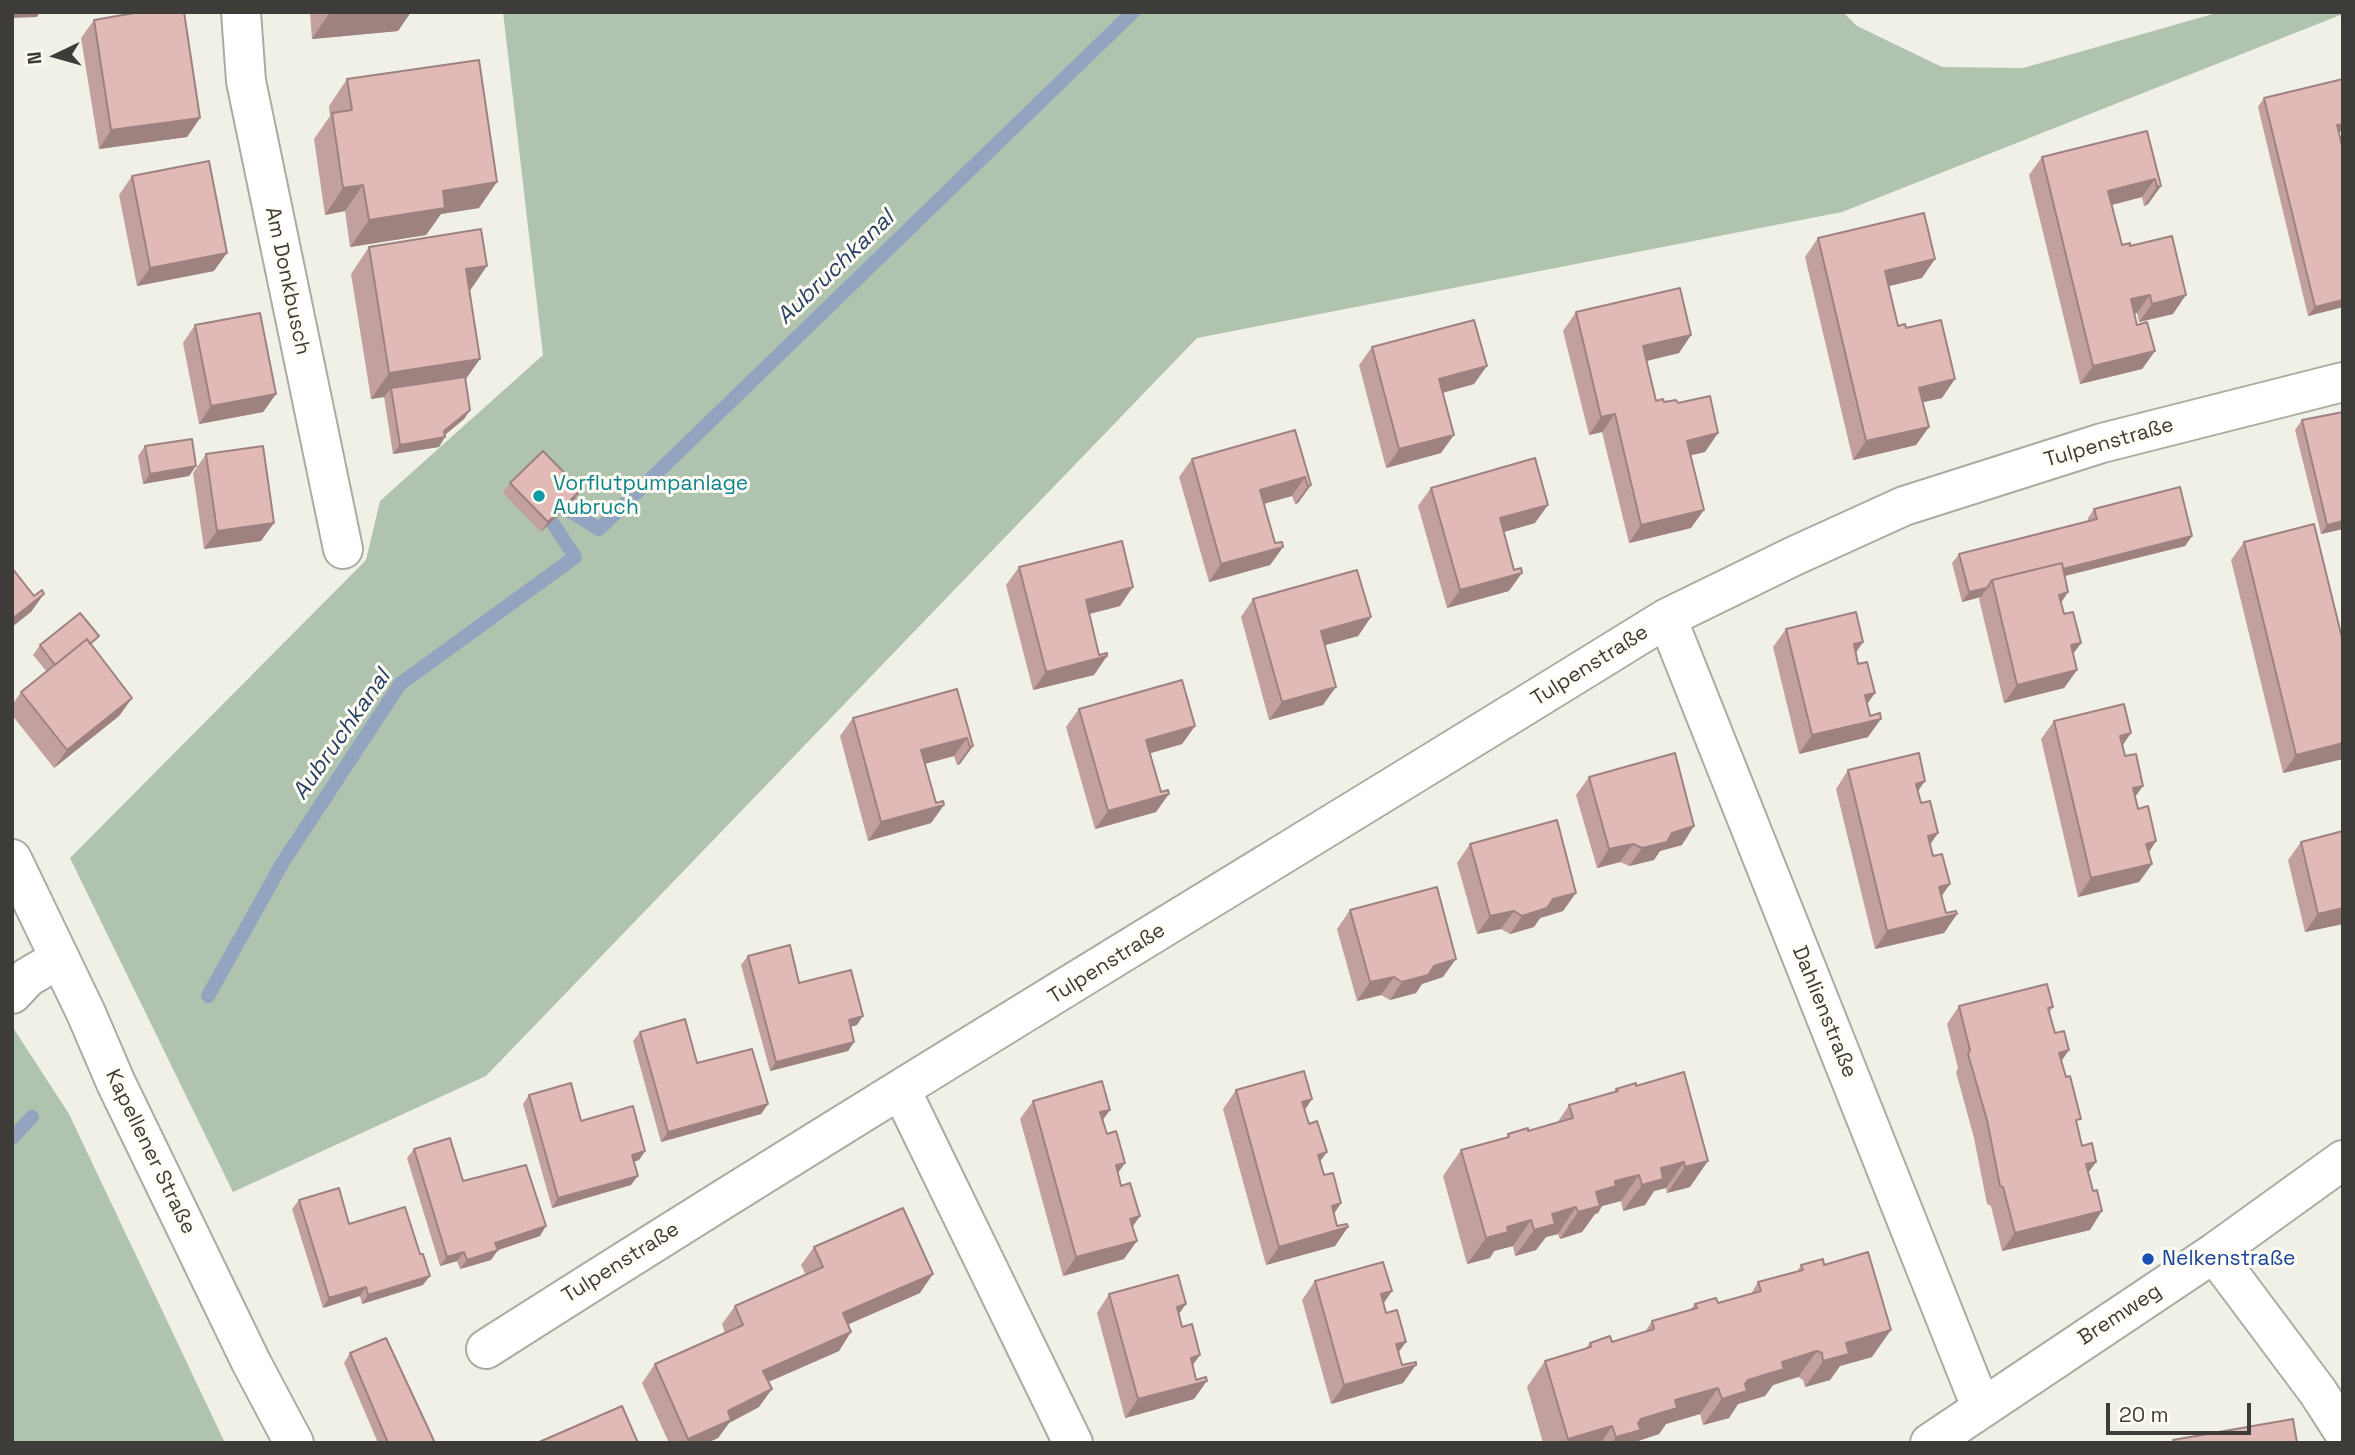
<!DOCTYPE html>
<html>
<head>
<meta charset="utf-8">
<style>
	body { margin:0 }
	#map { position:relative; width:2355px; height:1455px; overflow:hidden; background:#f1f0e7; font-family:"Space Grotesk",sans-serif }
	canvas { display:block }
	.frame { position:absolute; inset:0; border:14px solid #3d3c38; pointer-events:none }
	.north { position:absolute; left:21px; top:21px; width:70px; height:70px; -webkit-text-stroke:5px #fffdf4; paint-order:stroke; rotate:265deg; font-size:19px; font-weight:700; line-height:28px; text-align:center; color:#3d3c38 }
	.north::after { content:''; display:block; margin:auto; width:24px; height:32px; background:#3d3c38; clip-path:polygon(50% 0,100% 100%,50% 72%,0 100%) }
	.scale { position:absolute; left:2106px; top:1403px; width:145px; height:32px; box-sizing:border-box; border:4px solid #3d3c38; border-top:0; padding-left:9px; font-size:21px; line-height:24px; white-space:nowrap; color:#3d3c38; -webkit-text-stroke:5px #fffdf4; paint-order:stroke }
</style>
</head>
<body>
<div id="map">
<canvas width="2355" height="1455"></canvas>
<div class="frame"></div>
<div class="north">N</div>
<div class="scale">20 m</div>
</div>
<script>
const c = document.querySelector('canvas').getContext('2d');
c.lineJoin = 'round';
function fillPath(path, color) {
  c.fillStyle = color;
  c.fill(path, 'evenodd');
}
function trace(path, color, width, dash) {
  c.strokeStyle = color;
  c.lineWidth = width;
  c.lineCap = dash ? 'butt' : 'round';
  c.setLineDash(dash || []);
  c.stroke(path);
}
function write(font, color, halo, rows, align = 'center') {
  c.font = font + ' "Space Grotesk",sans-serif';
  c.lineWidth = 6;
  c.setLineDash([]);
  c.textBaseline = 'middle';
  c.strokeStyle = halo;
  c.fillStyle = color;
  for (const [text, x, y, turn = 0] of rows) {
    c.save();
    c.translate(x, y);
    c.rotate((+turn || 0) * Math.PI / 180);
    c.textAlign = isNaN(turn) ? turn : align;
    if (halo) c.strokeText(text, 0, 0);
    c.fillText(text, 0, 0);
    c.restore();
  }
}
const green = new Path2D(`
	M503 12H1843L1857 26 1942 67 2023 68 2220 12H2343V14L1842 212 1197 338 486 1076 233 1192 70 858 366 560 380 501 543 355Z
	M12 1026 69 1114 225 1443H12Z`);
const stream = new Path2D(`
	M565 508 599 529 1133 12
	M208 996 283 862 400 684 575 557 552 522
	M12 1138 32 1117`);
const street = new Path2D(`
	M241 12 246 81 343 549
	M1667 618 1981 1407
	M12 859 86 1013 116 1083 251 1362 294 1443
	M12 994 28 977 59 959
	M901 1090 1073 1443
	M2214 1253 2318 1392 2343 1431
	M486 1349C876 1100 1273 862 1667 618L1794 556 1904 506 2102 443 2343 382
	M1930 1443 2214 1253 2343 1160`);
const wall = new Path2D(`
	M310 12H411L398 31 312 39Z
	M94 20 200 118 187 137 99 149 81 38Z
	M347 79 479 208 441 214 426 235 350 247 345 211 325 215 314 139 330 116 329 106Z
	M2343 79V131L2338 132 2343 307 2308 316 2258 107 2264 98Z
	M2147 131 2161 186 2148 204 2144 206 2142 197 2112 205 2122 245 2130 246 2173 314 2139 322 2137 313H2134L2137 325 2155 351 2142 369 2080 384 2029 175 2042 157Z
	M132 176 214 271 137 286 119 195Z
	M1818 238 1922 278 1889 286 1898 326 1906 328 1942 398 1923 402 1929 427 1916 445 1853 460 1805 257Z
	M369 247 469 291 465 380 470 410 464 419 445 435 439 447 393 454 384 397 371 399 351 274Z
	M1576 312 1691 335 1679 353 1646 361 1656 401 1678 403 1718 433 1705 452 1691 455V528L1629 543 1602 432 1589 435 1563 331Z
	M195 325 276 394 263 412 199 424 183 343Z
	M1372 347 1474 384 1443 393 1441 453 1386 468 1359 365Z
	M2302 420 2343 529 2321 534 2295 430Z
	M1295 430 1311 485 1298 503 1295 504 1292 496 1264 504 1275 543 1283 547 1270 565 1209 582 1179 477 1192 459Z
	M145 446 196 466 189 476 143 484 138 456Z
	M206 454 261 541 204 549 193 473Z
	M510 483 575 499 541 532 503 493Z
	M1431 488 1535 523 1503 532 1509 591 1447 608 1418 506Z
	M2094 509 2192 536 2185 546 2065 576 2061 603 2064 614 2081 643 2073 654 2077 670 2064 688 2004 703 1979 599 1981 597 1962 602 1952 563 1959 554 2088 521V518Z
	M2244 542 2343 759 2283 773 2231 560Z
	M1019 567 1120 606 1089 614 1099 655 1107 656 1094 675 1033 690 1006 585Z
	M1253 599 1371 617 1358 636 1325 645 1323 705 1269 720 1241 617Z
	M1786 629 1863 642 1856 653 1858 664 1875 693 1867 704 1868 737 1799 754 1773 647Z
	M40 645 92 646 132 698 119 716 54 768 12 715V705L21 692 47 672 33 655Z
	M957 689 973 746 960 764 957 765 954 756 925 764 936 803 944 805 931 823 868 841 840 736 853 718Z
	M1079 709 1195 726 1182 744 1150 753 1156 812 1095 829 1066 727Z
	M2054 721 2131 733 2123 745 2125 756 2143 786 2135 796 2138 809 2156 841 2148 853 2152 864 2139 882 2078 897 2041 739Z
	M1848 770 1918 792 1921 803 1938 833 1930 844 1946 913 1957 914 1944 933 1875 949 1836 789Z
	M1589 777 1682 845 1660 851 1654 860 1629 866 1620 862 1597 868 1576 795Z
	M2343 831V924L2305 932 2288 860 2301 842Z
	M1470 844 1563 911 1540 918 1534 927 1510 934 1501 929 1477 934 1457 863Z
	M1350 910 1443 977 1422 984 1416 993 1390 1000 1381 995 1357 1001 1337 929Z
	M748 956 799 983 857 1025 850 1027 854 1042 848 1051 770 1071 741 965Z
	M1959 1006 2053 1007 2049 1013 2082 1146 2096 1162 2088 1173 2090 1230 2002 1251 1991 1206 1987 1204 1974 1138 1956 1072 1958 1068 1947 1024Z
	M640 1032 768 1104 761 1114 661 1142 633 1041Z
	M1684 1072 1690 1187 1667 1193 1666 1188 1654 1191 1645 1205 1623 1211 1621 1201 1602 1206 1598 1213 1595 1214 1582 1232 1560 1239 1558 1234 1546 1237 1536 1250 1515 1256 1513 1246 1494 1251 1490 1258 1467 1264 1443 1176 1461 1150 1506 1138 1508 1134 1528 1131 1557 1123 1569 1105 1614 1092 1616 1089 1636 1086Z
	M1236 1090 1312 1099 1305 1110 1324 1175 1341 1203 1334 1214 1337 1226 1348 1227 1335 1246 1266 1265 1223 1109Z
	M529 1095 645 1151 639 1160 634 1162 631 1185 552 1208 523 1104Z
	M1033 1101 1103 1121 1107 1134 1125 1163 1118 1173 1133 1227 1124 1259 1063 1276 1020 1119Z
	M414 1149 463 1181 540 1236 498 1250 491 1260 460 1269 457 1261 440 1266 407 1158Z
	M299 1200 349 1224 423 1285 362 1304 360 1296 323 1308 292 1209Z
	M814 1247 920 1293 848 1324 839 1351 768 1382 759 1407 729 1423 718 1438 707 1443H669L642 1383 655 1364 725 1333 722 1324 735 1306 806 1275 801 1265Z
	M1801 1265H1824L1872 1357 1840 1366 1830 1380 1805 1387 1803 1380 1798 1377 1773 1385 1765 1396 1738 1404 1729 1418 1703 1425 1700 1414 1666 1424 1659 1434 1632 1443H1543L1527 1387 1545 1361 1585 1349 1590 1343 1612 1342 1645 1332 1652 1321 1690 1310 1695 1304 1718 1303 1751 1294 1758 1282 1797 1272Z
	M1315 1281 1392 1291 1383 1303 1402 1365 1403 1383 1331 1404 1302 1300Z
	M1109 1294 1179 1314 1196 1380 1194 1399 1125 1418 1097 1313Z
	M350 1353 435 1443H378L344 1363Z`);
const shadedWall = new Path2D(`
	M12 12H40L37 17 12 18Z
	M330 12H411L398 31 312 39Z
	M200 118 187 137 99 149 111 130Z
	M2343 124V131L2330 134 2337 125Z
	M2155 179 2142 197 2095 209 2108 191Z
	M497 182 479 208 441 214 426 235 350 247 369 220 443 191Z
	M363 185 345 211 325 215 343 188Z
	M2161 186 2148 204 2144 206 2157 187Z
	M227 253 214 271 137 286 150 268Z
	M1935 259 1922 278 1873 290 1885 271Z
	M487 266 469 292 466 269Z
	M2150 295 2137 313 2118 318 2131 299Z
	M2186 295 2173 314 2139 322 2152 304Z
	M2343 300V307L2308 316 2315 307Z
	M1691 335 1679 353 1630 365 1643 346Z
	M2155 351 2142 369 2080 384 2093 366Z
	M480 359 461 386 391 388 384 397 371 399 389 373Z
	M1487 366 1474 384 1426 397 1439 379Z
	M1955 379 1942 398 1906 406 1919 388Z
	M276 394 263 412 199 424 211 406Z
	M470 410 464 419 441 438 445 437 439 447 393 454 400 445 444 431Z
	M1615 414 1602 432 1589 435 1601 417Z
	M1929 427 1916 445 1853 460 1866 441Z
	M1718 433 1705 452 1675 459 1687 441Z
	M1454 435 1441 453 1386 468 1399 449Z
	M196 466 189 476 143 484 150 474Z
	M1305 477 1292 496 1247 508 1260 490Z
	M1311 485 1298 503 1295 504 1308 486Z
	M581 490 575 499 541 532 548 522Z
	M1548 505 1535 523 1487 537 1500 518Z
	M1704 510 1691 528 1629 543 1641 525Z
	M2343 521V529L2321 534 2327 525Z
	M274 523 261 541 204 549 217 531Z
	M2192 536 2185 546 1995 593 1994 586Z
	M1283 547 1270 565 1209 582 1221 564Z
	M1522 573 1509 591 1447 608 1460 590Z
	M1133 587 1120 606 1073 618 1086 600Z
	M1987 588 1981 597 1962 602 1969 592Z
	M2068 592 2056 611 2059 595Z
	M44 594 31 612 12 627V619Z
	M1371 617 1358 636 1308 650 1321 631Z
	M1863 642 1850 660 1854 644Z
	M2081 643 2068 661 2071 645Z
	M1107 656 1094 675 1033 690 1046 672Z
	M2077 670 2064 688 2004 703 2017 685Z
	M1336 687 1323 705 1269 720 1282 702Z
	M1875 693 1862 711 1865 695Z
	M132 698 119 716 54 768 67 750Z
	M1881 719 1868 737 1799 754 1812 735Z
	M1195 726 1182 744 1134 758 1146 740Z
	M2131 733 2118 751 2120 736Z
	M967 738 954 756 909 768 921 750Z
	M2343 743V759L2283 773 2296 755Z
	M973 746 960 764 957 765 970 747Z
	M1925 781 1912 800 1916 784Z
	M2143 786 2130 804 2133 788Z
	M1169 794 1156 812 1095 829 1108 811Z
	M944 805 931 823 868 841 881 822Z
	M1694 826 1682 845 1660 851 1654 860 1629 866 1642 848 1672 833Z
	M1938 833 1925 852 1928 836Z
	M2156 841 2144 860 2146 844Z
	M1633 844 1620 862 1597 868 1609 849Z
	M2152 864 2139 882 2078 897 2091 878Z
	M1950 884 1937 903 1939 887Z
	M1576 893 1563 911 1540 918 1553 899Z
	M1547 908 1534 927 1510 934 1522 916Z
	M2343 908V924L2305 932 2318 914Z
	M1514 911 1501 929 1477 934 1490 916Z
	M1957 914 1944 933 1875 949 1887 931Z
	M1456 959 1443 977 1422 984 1416 993 1390 1000 1402 982 1434 966Z
	M1394 977 1381 995 1357 1001 1370 982Z
	M863 1016 857 1025 842 1029 849 1020Z
	M854 1042 848 1051 770 1071 776 1062Z
	M2069 1050 2056 1069 2059 1053Z
	M1312 1099 1299 1118 1302 1102Z
	M768 1104 761 1114 661 1142 668 1132Z
	M1110 1110 1097 1128 1100 1112Z
	M645 1151 639 1160 625 1164 632 1155Z
	M1327 1152 1314 1170 1318 1155Z
	M1708 1161 1690 1187 1667 1193 1685 1167Z
	M1684 1162 1666 1188 1654 1191 1645 1205 1623 1211 1642 1185 1661 1168Z
	M2096 1162 2083 1180 2086 1164Z
	M1125 1163 1112 1181 1116 1165Z
	M1639 1175 1621 1201 1602 1206 1598 1213 1595 1214 1582 1232 1560 1239 1578 1212 1596 1192 1615 1181Z
	M638 1176 631 1185 552 1208 558 1198Z
	M1341 1203 1328 1222 1332 1206Z
	M1576 1207 1558 1234 1546 1237 1536 1250 1515 1256 1534 1230 1552 1214Z
	M2102 1211 2090 1230 2002 1251 2015 1233Z
	M1140 1216 1127 1235 1130 1219Z
	M1531 1220 1513 1246 1494 1251 1490 1258 1467 1264 1486 1238 1507 1227Z
	M546 1226 540 1236 489 1253 495 1243Z
	M1348 1227 1335 1246 1266 1265 1279 1247Z
	M1137 1241 1124 1259 1063 1276 1076 1257Z
	M498 1250 491 1260 460 1269 467 1260Z
	M464 1252 457 1261 440 1266 447 1257Z
	M933 1274 920 1293 831 1332 843 1313Z
	M430 1276 423 1285 362 1304 368 1295Z
	M366 1287 360 1296 323 1308 329 1298Z
	M1392 1291 1379 1310 1381 1294Z
	M1186 1304 1173 1322 1177 1307Z
	M1891 1330 1872 1357 1840 1366 1830 1380 1805 1387 1823 1361 1846 1343Z
	M851 1332 839 1351 750 1390 763 1371Z
	M1406 1342 1393 1360 1396 1344Z
	M1817 1351 1798 1377 1773 1385 1765 1396 1738 1404 1729 1418 1703 1425 1722 1399 1748 1380 1782 1362Z
	M1200 1355 1187 1373 1191 1358Z
	M1416 1365 1403 1383 1331 1404 1344 1385Z
	M1207 1381 1194 1399 1125 1418 1138 1399Z
	M1718 1388 1700 1414 1666 1424 1659 1434 1632 1443H1612L1616 1437 1641 1419 1675 1400Z
	M772 1389 759 1407 729 1423 718 1438 707 1443H685L688 1439 728 1411Z
	M1612 1426 1601 1443H1565L1568 1439Z`);
const building = new Path2D(`
	M140 12H184L200 118 111 130 94 20Z
	M479 60 497 182 443 191 445 208 369 220 363 185 343 188 332 113 352 110 347 79Z
	M2343 79V124L2337 125 2343 150V300L2315 307 2264 98Z
	M2147 131 2161 186 2157 187 2155 179 2108 191 2122 245 2130 243V246L2172 236 2186 295 2152 304 2150 295 2131 299 2137 325 2147 322 2155 351 2093 366 2042 157Z
	M209 161 227 253 150 268 132 176Z
	M1924 213 1935 259 1885 271 1898 326 1905 324 1906 328 1941 320 1955 379 1919 388 1929 427 1866 441 1818 238Z
	M481 229 487 266 466 269 480 359 389 373 369 247Z
	M1680 288 1691 335 1643 346 1656 401 1663 399 1664 402 1676 400 1678 403 1710 396 1718 433 1687 441 1704 510 1641 525 1615 414 1601 417 1576 312Z
	M260 313 276 394 211 406 195 325Z
	M1474 320 1487 366 1439 379 1454 435 1399 449 1372 347Z
	M465 377 470 410 444 431 445 437 400 445 391 388Z
	M2343 412V521L2327 525 2302 420Z
	M1295 430 1311 485 1308 486 1305 477 1260 490 1275 543 1282 542 1283 547 1221 564 1192 459Z
	M192 439 196 466 150 474 145 446Z
	M263 446 274 523 217 531 206 454Z
	M543 451 581 490 548 522 510 483Z
	M1535 458 1548 505 1500 518 1514 570 1521 568 1522 573 1460 590 1431 488Z
	M2180 487 2192 536 2063 569 2062 563 1992 580 1987 588 1969 592 1959 554 2097 519 2094 509Z
	M2314 524 2343 642V743L2296 755 2244 542Z
	M1122 541 1133 587 1086 600 1099 655 1107 653V656L1046 672 1019 567Z
	M2062 563 2068 592 2059 595 2064 614 2073 612 2081 643 2071 645 2077 670 2017 685 1992 580Z
	M12 568 34 596 42 590 44 594 12 619Z
	M1357 570 1371 617 1321 631 1336 687 1282 702 1253 599Z
	M1856 612 1863 642 1854 644 1858 664 1867 662 1875 693 1865 695 1870 716 1880 713 1881 719 1812 735 1786 629Z
	M80 613 99 636 90 644 87 639 55 665 40 645Z
	M87 639 132 698 67 750 21 692Z
	M1182 680 1195 726 1146 740 1161 792 1168 790 1169 794 1108 811 1079 709Z
	M957 689 973 746 970 747 967 738 921 750 936 803 943 801 944 805 881 822 853 718Z
	M2124 704 2131 733 2120 736 2125 756 2136 754 2143 786 2133 788 2138 809 2148 806 2156 841 2146 844 2152 864 2091 878 2054 721Z
	M1675 753 1694 826 1672 833 1667 842 1642 848 1633 844 1609 849 1589 777Z
	M1919 753 1925 781 1916 784 1921 803 1930 801 1938 833 1928 836 1933 856 1942 854 1950 884 1939 887 1946 913 1956 911 1957 914 1887 931 1848 770Z
	M1557 820 1576 893 1553 899 1547 908 1522 916 1514 911 1490 916 1470 844Z
	M2343 831V908L2318 914 2301 842Z
	M1437 887 1456 959 1434 966 1428 975 1402 982 1394 977 1370 982 1350 910Z
	M790 945 799 983 851 970 863 1016 849 1020 854 1042 776 1062 748 956Z
	M2047 984 2053 1007 2048 1008 2055 1033 2064 1031 2069 1050 2059 1053 2066 1077 2070 1076 2081 1119 2076 1120 2082 1146 2092 1143 2096 1162 2086 1164 2093 1191 2097 1190 2102 1211 2015 1233 2003 1187 2000 1186 1987 1120 1968 1054 1970 1050 1959 1006Z
	M685 1019 697 1063 752 1049 768 1104 668 1132 640 1032Z
	M1304 1071 1312 1099 1302 1102 1309 1124 1317 1121 1327 1152 1318 1155 1324 1175 1333 1173 1341 1203 1332 1206 1337 1226 1347 1224 1348 1227 1279 1247 1236 1090Z
	M1684 1072 1708 1161 1685 1167 1684 1162 1661 1168 1663 1179 1642 1185 1639 1175 1615 1181 1616 1186 1596 1192 1600 1206 1578 1212 1576 1207 1552 1214 1555 1224 1534 1230 1531 1220 1507 1227 1508 1232 1486 1238 1461 1150 1509 1137 1508 1134 1528 1128V1131L1573 1118 1569 1105 1618 1091 1616 1089 1636 1083V1086Z
	M1102 1081 1110 1110 1100 1112 1107 1134 1116 1131 1117 1134 1125 1163 1116 1165 1121 1186 1130 1183 1140 1216 1130 1219 1137 1241 1076 1257 1033 1101Z
	M571 1083 581 1121 633 1106 645 1151 632 1155 638 1176 558 1198 529 1095Z
	M450 1138 463 1181 526 1165 546 1226 495 1243 498 1250 467 1260 464 1252 447 1257 414 1149Z
	M339 1188 349 1224 405 1207 420 1254H423L430 1276 368 1295 366 1287 329 1298 299 1200Z
	M903 1208 933 1274 843 1313 851 1332 763 1371 772 1389 728 1411 731 1420 688 1439 655 1364 743 1325 735 1306 823 1267 814 1247Z
	M1868 1252 1891 1330 1846 1343 1849 1354 1823 1361 1822 1353 1817 1351 1782 1362 1784 1369 1748 1380 1745 1384 1747 1391 1722 1399 1718 1388 1675 1400 1677 1408 1641 1419 1638 1423 1641 1430 1616 1437 1612 1426 1568 1439 1545 1361 1591 1347 1590 1343 1610 1336 1612 1342 1654 1329 1652 1321 1697 1308 1695 1304 1716 1298 1718 1303 1761 1291 1758 1282 1803 1270 1801 1265 1823 1259 1824 1265Z
	M1383 1262 1392 1291 1381 1294 1386 1313 1397 1310 1406 1342 1396 1344 1402 1365 1416 1362V1365L1344 1385 1315 1281Z
	M1178 1275 1186 1304 1177 1307 1182 1327 1192 1324 1200 1355 1191 1358 1196 1380 1206 1377 1207 1381 1138 1399 1109 1294Z
	M386 1338 435 1443H388L350 1353Z
	M622 1406 638 1443H537Z
	M2293 1419 2297 1443H2174L2173 1440Z`);
const markers = [
	[539,496,7,"#0f9aa8"],
	[2148,1259,7,"#1a4fb4"]
];
const streetNames = [
	["Am Donkbusch",287,281,78],
	["Tulpenstraße",2109,443,-16],
	["Tulpenstraße",1590,666,-32],
	["Tulpenstraße",1107,964,-32],
	["Dahlienstraße",1824,1012,68],
	["Kapellener Straße",150,1152,64],
	["Tulpenstraße",621,1263,-32],
	["Bremweg",2120,1315,-33]
];
const cultureNames = [
	["Vorflutpumpanlage",553,484],
	["Aubruch",553,508]
];
const transitNames = [
	["Nelkenstraße",2162,1259]
];
const waterNames = [
	["Aubruchkanal",836,268,-44],
	["Aubruchkanal",342,735,-55]
];
fillPath(green, '#afc3ae');
trace(stream, '#92a4c0', 14);
trace(street, '#acaba2', 42);
trace(street, '#fff', 38);
fillPath(wall, '#c2a09d');
fillPath(shadedWall, '#9e8280');
fillPath(building, '#e1bab7');
trace(building, '#9e8280', 2);
for (const [x, y, r, color] of markers) {
  const dot = new Path2D();
  dot.arc(x, y, r, 0, 2 * Math.PI);
  c.fillStyle = color;
  c.fill(dot);
  trace(dot, '#fffdf4', 2.5);
}
write('21px', '#3d3c38', '#fffdf4', streetNames);
write('21px', '#0d838f', '#fffdf4', cultureNames, 'left');
write('21px', '#164399', '#fffdf4', transitNames, 'left');
write('italic 23px', '#274067', '#fffdf4', waterNames);
</script>
</body>
</html>
